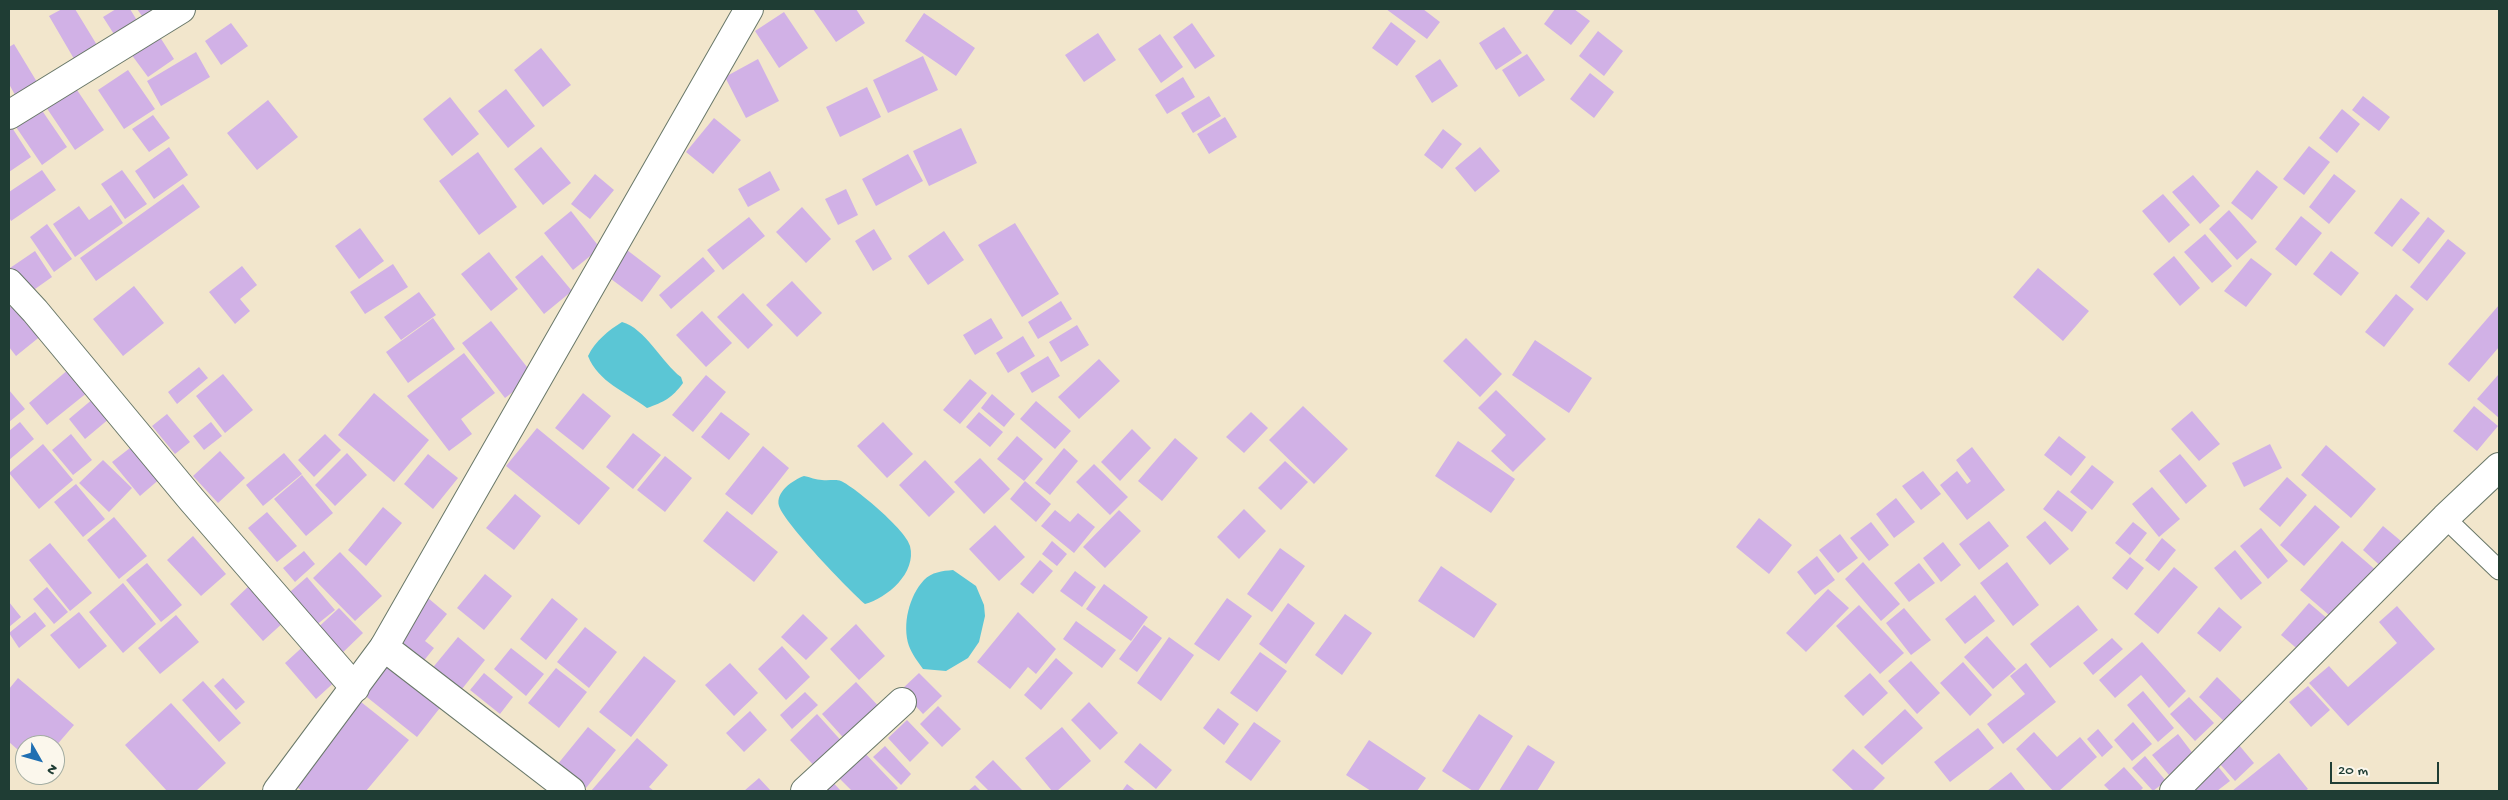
<!DOCTYPE html>
<html>
<head>
<meta charset="utf-8">
<style>
	body { margin:0 }
	#map { position:relative; width:2508px; height:800px; overflow:hidden; background:#f2e6cc; font-family:"Gochi Hand",sans-serif }
	canvas { display:block }
	.frame { position:absolute; inset:0; border:10px solid #1f3d34; pointer-events:none }
	.north { position:absolute; left:15px; top:735px; width:50px; height:50px; box-sizing:border-box; background:#fbf7ec; border:1px solid #a3ada2; border-radius:50%; rotate:128deg; font-size:14px; font-weight:700; line-height:20px; text-align:center; color:#1f3d34 }
	.north::after { content:''; display:block; margin:auto; width:18px; height:22px; background:#1f6fb2; clip-path:polygon(50% 0,100% 100%,50% 72%,0 100%) }
	.scale { position:absolute; left:2330px; top:762px; width:109px; height:22px; box-sizing:border-box; border:2px solid #1f3d34; border-top:0; padding-left:6px; font-size:15px; line-height:18px; white-space:nowrap; color:#1f3d34; -webkit-text-stroke:4px #fbf7ec; paint-order:stroke }
</style>
</head>
<body>
<div id="map">
<canvas width="2508" height="800"></canvas>
<div class="frame"></div>
<div class="north">N</div>
<div class="scale">20 m</div>
</div>
<script>
const c = document.querySelector('canvas').getContext('2d');
c.lineJoin = 'round';
function fillPath(path, color) {
  c.fillStyle = color;
  c.fill(path, 'evenodd');
}
function trace(path, color, width, dash) {
  c.strokeStyle = color;
  c.lineWidth = width;
  c.lineCap = dash ? 'butt' : 'round';
  c.setLineDash(dash || []);
  c.stroke(path);
}
const water = new Path2D(`
	M622 322C645 328 662 363 681 377L683 383C672 398 664 402 647 408 626 392 598 382 588 356 595 341 609 330 622 322Z
	M804 476C810 477 816 480 822 480 828 481 836 479 841 481 856 488 907 531 910 546 917 573 887 598 865 604 848 589 785 524 779 506 775 492 793 480 804 476Z
	M953 570 976 586 984 605 985 616 979 642 968 658 946 671 923 669C918 662 912 654 909 646 902 625 909 596 924 580 932 572 942 571 953 570Z`);
const building = new Path2D(`
	M62 9H75L100 50 77 64 49 16Z
	M116 9H130L141 27 119 42 103 17Z
	M137 9H167L147 23Z
	M813 9H856L865 23 836 42Z
	M1386 9H1423L1440 22 1427 39Z
	M1555 9H1574L1590 21 1571 45 1544 24Z
	M784 12 808 48 779 68 755 31Z
	M924 13 975 48 956 76 905 41Z
	M1391 22 1416 41 1397 66 1372 48Z
	M231 23 248 46 221 65 205 41Z
	M1192 23 1215 56 1195 69 1173 37Z
	M1504 27 1522 53 1496 70 1479 43Z
	M1598 31 1623 51 1604 76 1579 56Z
	M1098 33 1116 60 1084 82 1065 55Z
	M158 34 174 59 148 77 131 54Z
	M1160 34 1183 67 1161 83 1138 49Z
	M14 44 37 82 15 95 9 84V47Z
	M541 48 571 85 543 107 514 70Z
	M196 52 210 77 161 106 147 81Z
	M1527 54 1545 80 1519 97 1502 70Z
	M923 56 938 90 888 113 873 80Z
	M758 59 779 101 746 118 725 77Z
	M1440 59 1458 86 1432 103 1415 76Z
	M128 70 155 109 124 129 98 90Z
	M1590 73 1614 92 1594 118 1570 99Z
	M1183 77 1195 97 1167 114 1155 95Z
	M75 87 104 130 75 150 46 107Z
	M867 87 881 117 840 137 826 107Z
	M506 89 535 126 508 148 478 111Z
	M1209 96 1221 116 1193 133 1181 113Z
	M2363 96 2390 117 2379 131 2352 110Z
	M450 97 479 134 452 156 423 119Z
	M268 100 298 137 257 170 227 133Z
	M41 109 67 147 42 165 16 127Z
	M2342 109 2360 124 2337 153 2319 138Z
	M153 115 170 138 149 152 132 129Z
	M1225 117 1237 137 1209 154 1197 134Z
	M714 118 741 140 713 174 686 152Z
	M9 123 31 157 9 172Z
	M961 128 977 163 929 186 913 151Z
	M1443 129 1462 144 1442 169 1424 155Z
	M2309 146 2330 162 2304 195 2283 179Z
	M169 147 188 175 154 199 135 171Z
	M541 147 571 183 543 205 514 169Z
	M1480 147 1500 171 1475 192 1455 168Z
	M478 152 517 207 479 235 439 181Z
	M908 154 923 181 876 206 862 179Z
	M42 170 56 190 11 221 9 217V192Z
	M122 170 147 204 125 219 101 184Z
	M2257 170 2278 187 2252 220 2231 203Z
	M770 171 780 190 748 207 738 189Z
	M595 174 614 190 590 219 571 204Z
	M2334 174 2356 191 2329 224 2309 207Z
	M2193 175 2220 206 2200 224 2172 192Z
	M183 184 200 207 96 281 80 258Z
	M846 189 858 215 838 225 825 199Z
	M2163 194 2190 225 2169 243 2142 211Z
	M2401 198 2420 213 2392 247 2374 233Z
	M111 205 123 223 75 257 53 224 79 206 89 220Z
	M802 207 831 239 806 263 776 232Z
	M2229 210 2257 242 2237 260 2209 229Z
	M571 211 600 248 573 270 544 233Z
	M2301 216 2322 233 2296 266 2275 249Z
	M749 217 765 236 723 270 707 250Z
	M2428 217 2445 231 2419 264 2402 250Z
	M1015 223 1059 294 1022 317 978 245Z
	M47 224 72 259 54 272 30 237Z
	M360 228 384 261 359 279 335 246Z
	M874 229 892 259 873 271 855 241Z
	M944 231 964 260 928 285 908 256Z
	M2205 234 2232 266 2212 283 2184 252Z
	M2448 239 2466 253 2427 301 2410 287Z
	M627 250 661 276 642 302 607 276Z
	M35 251 52 277 28 294 10 268Z
	M2331 251 2359 273 2341 296 2313 274Z
	M489 252 518 289 491 311 461 274Z
	M542 255 572 291 544 314 515 277Z
	M2174 256 2200 288 2180 306 2153 274Z
	M703 257 715 271 671 309 659 295Z
	M2251 258 2272 274 2246 307 2224 291Z
	M393 264 408 287 365 314 350 292Z
	M242 266 257 285 240 299 250 311 235 324 209 292Z
	M2038 268 2089 311 2063 341 2013 297Z
	M792 281 822 313 797 337 766 305Z
	M134 286 164 323 123 356 93 319Z
	M419 292 436 315 401 340 384 317Z
	M743 293 773 325 748 349 717 317Z
	M2396 294 2414 309 2384 347 2365 332Z
	M1061 301 1072 319 1038 339 1028 322Z
	M15 303 42 335 16 356 9 347V308Z
	M2499 305V347L2469 382 2448 364Z
	M702 311 732 343 706 367 676 335Z
	M433 318 455 349 408 383 386 352Z
	M991 318 1003 338 975 355 963 335Z
	M491 321 534 376 505 398 462 343Z
	M1077 325 1089 345 1061 362 1049 342Z
	M1023 336 1035 356 1008 373 996 353Z
	M1466 338 1502 374 1480 397 1443 361Z
	M1535 340 1592 378 1569 413 1512 375Z
	M464 353 495 393 461 419 472 434 449 451 407 396Z
	M1048 356 1060 376 1032 393 1020 373Z
	M1099 359 1120 381 1079 419 1058 397Z
	M199 367 208 378 177 404 168 392Z
	M69 369 88 392 47 425 29 403Z
	M223 374 253 410 225 433 196 396Z
	M706 375 726 392 693 432 672 415Z
	M2498 375 2499 376V418L2477 399Z
	M970 379 987 393 960 424 943 410Z
	M9 390 25 409 9 422Z
	M1496 390 1546 439 1513 472 1491 451 1506 435 1478 408Z
	M374 393 429 440 394 482 338 435Z
	M583 393 611 416 583 450 555 428Z
	M992 394 1015 414 1004 427 981 408Z
	M94 398 110 418 85 439 69 419Z
	M1036 401 1071 431 1055 449 1020 419Z
	M1303 406 1348 449 1314 484 1269 440Z
	M2474 406 2498 426 2477 451 2453 431Z
	M2192 411 2220 444 2199 461 2171 429Z
	M721 412 750 434 729 460 701 437Z
	M979 412 1003 432 990 447 966 427Z
	M1251 412 1268 428 1244 453 1226 437Z
	M167 414 190 442 175 454 152 426Z
	M20 422 34 439 9 460V431Z
	M211 422 222 436 204 450 193 436Z
	M883 422 913 454 887 478 857 446Z
	M537 428 610 488 579 525 506 466Z
	M1132 429 1151 448 1120 481 1101 462Z
	M633 433 661 455 633 489 606 467Z
	M71 434 92 460 73 475 52 450Z
	M325 434 341 450 314 477 298 460Z
	M1017 436 1043 459 1024 481 997 459Z
	M2059 436 2086 457 2071 476 2044 455Z
	M1175 438 1198 458 1162 501 1138 481Z
	M1458 441 1515 479 1491 513 1435 476Z
	M43 444 73 480 39 509 9 473Z
	M135 444 162 477 140 496 112 462Z
	M2270 444 2282 468 2244 487 2232 463Z
	M2326 445 2376 489 2351 518 2301 475Z
	M763 446 789 468 752 515 725 494Z
	M1972 447 2005 490 1967 520 1940 485 1957 471 1967 484 1971 481 1956 460Z
	M1064 448 1078 461 1050 495 1035 483Z
	M220 451 245 478 218 503 193 476Z
	M284 453 302 474 263 506 246 485Z
	M347 453 367 475 335 506 315 485Z
	M428 454 458 478 433 509 404 484Z
	M2180 454 2207 486 2186 504 2159 471Z
	M665 456 692 478 665 512 637 490Z
	M980 458 1010 489 984 514 954 482Z
	M103 460 132 488 109 512 79 483Z
	M925 460 955 492 929 517 899 485Z
	M1285 461 1308 482 1281 510 1258 488Z
	M1094 464 1128 497 1110 515 1076 482Z
	M2092 465 2114 482 2092 510 2070 492Z
	M1923 471 1941 494 1921 510 1902 486Z
	M302 475 333 513 306 536 274 499Z
	M2287 477 2307 495 2280 527 2259 509Z
	M1025 481 1051 504 1036 522 1010 499Z
	M76 484 105 519 83 537 54 502Z
	M2152 487 2180 519 2159 537 2132 504Z
	M2058 490 2087 512 2072 532 2043 509Z
	M515 494 541 516 514 550 486 528Z
	M1896 498 1915 522 1894 538 1876 514Z
	M2315 505 2340 527 2304 566 2280 545Z
	M383 507 402 523 366 566 348 550Z
	M1244 509 1266 531 1239 559 1217 537Z
	M1055 510 1070 522 1078 513 1095 527 1074 553 1041 526Z
	M1119 510 1141 531 1105 568 1083 547Z
	M727 511 778 552 754 582 703 541Z
	M267 512 297 546 277 562 248 528Z
	M114 517 147 556 119 579 87 540Z
	M1759 518 1792 545 1769 574 1736 547Z
	M1989 521 2009 546 1979 570 1959 544Z
	M2045 521 2069 549 2050 565 2026 537Z
	M1871 522 1889 545 1869 561 1850 538Z
	M2133 522 2147 533 2130 555 2115 543Z
	M995 525 1025 557 999 581 969 549Z
	M2383 526 2407 546 2386 571 2363 550Z
	M2261 528 2288 561 2268 579 2240 546Z
	M1840 534 1858 558 1838 573 1819 550Z
	M193 536 226 574 201 596 167 560Z
	M2162 538 2176 550 2159 571 2145 560Z
	M1052 541 1067 554 1057 566 1042 554Z
	M2342 541 2378 572 2336 621 2300 590Z
	M1943 542 1961 565 1941 582 1923 558Z
	M50 543 92 593 70 611 29 560Z
	M1280 548 1305 566 1272 612 1247 594Z
	M2235 550 2262 583 2241 600 2214 568Z
	M304 551 315 564 295 582 283 568Z
	M340 552 382 596 355 621 313 578Z
	M1817 556 1835 580 1815 595 1797 572Z
	M2130 557 2144 568 2127 590 2112 578Z
	M1040 560 1053 571 1033 594 1020 584Z
	M1863 562 1900 604 1881 621 1845 579Z
	M2007 562 2039 605 2013 626 1980 583Z
	M147 563 182 605 161 622 126 580Z
	M1919 563 1935 583 1909 602 1894 583Z
	M1441 566 1497 604 1474 638 1418 601Z
	M2174 567 2198 587 2158 634 2134 614Z
	M1075 571 1096 587 1082 607 1060 591Z
	M485 574 512 596 484 630 457 608Z
	M307 577 335 610 310 630 283 598Z
	M123 583 156 624 123 653 89 612Z
	M251 584 285 621 263 641 230 604Z
	M1104 584 1148 617 1131 641 1086 609Z
	M47 587 68 612 54 624 33 599Z
	M1828 589 1849 608 1806 652 1786 633Z
	M1975 595 1995 621 1965 644 1945 619Z
	M428 598 447 614 425 641 434 648 418 668 389 644Z
	M552 598 578 619 546 660 520 639Z
	M1227 598 1252 616 1219 661 1194 644Z
	M9 602 21 617 9 627Z
	M1288 603 1315 623 1286 664 1259 644Z
	M2309 603 2329 620 2301 652 2281 635Z
	M1859 605 1904 653 1880 674 1836 626Z
	M2078 605 2098 630 2050 668 2030 644Z
	M2397 606 2435 649 2348 726 2309 683 2329 666 2348 687 2397 643 2379 622Z
	M2219 607 2242 627 2220 652 2197 633Z
	M339 608 363 633 336 659 311 634Z
	M1904 608 1931 640 1911 655 1886 623Z
	M35 612 46 626 19 648 9 633Z
	M79 612 107 646 79 669 50 635Z
	M1018 612 1056 649 1036 674 1028 667 1010 689 977 662Z
	M803 614 828 638 806 660 781 637Z
	M1345 614 1372 633 1342 675 1315 655Z
	M176 615 199 642 160 674 138 648Z
	M1076 621 1116 650 1102 668 1063 639Z
	M856 624 885 656 859 680 830 649Z
	M1144 625 1162 638 1137 672 1119 659Z
	M585 627 617 652 589 688 557 662Z
	M1987 636 2016 669 1993 689 1964 657Z
	M458 637 485 660 458 694 430 671Z
	M1169 637 1194 655 1161 701 1137 683Z
	M2112 638 2123 649 2093 675 2083 663Z
	M308 642 339 678 316 699 285 663Z
	M2142 642 2186 691 2169 708 2141 675 2115 698 2099 680Z
	M782 646 810 677 786 700 758 669Z
	M511 648 544 674 526 696 494 669Z
	M1260 652 1287 671 1257 712 1230 693Z
	M644 656 676 681 631 737 599 712Z
	M1056 658 1073 673 1041 710 1024 695Z
	M388 661 443 704 417 737 363 694Z
	M1911 661 1940 693 1917 714 1888 681Z
	M1963 662 1992 695 1970 716 1940 683Z
	M730 663 758 693 734 716 705 685Z
	M2026 663 2056 702 2003 744 1987 724 2025 694 2010 676Z
	M556 668 587 692 559 728 528 703Z
	M484 673 513 697 500 714 470 690Z
	M919 673 942 696 923 714 901 690Z
	M1870 673 1888 693 1863 716 1844 696Z
	M2217 677 2249 708 2230 727 2199 697Z
	M18 678 74 725 55 747V745H25V756L9 742V689Z
	M223 678 245 702 236 710 214 686Z
	M203 681 241 723 219 742 182 700Z
	M856 682 883 711 849 744 822 714Z
	M2308 686 2330 710 2311 727 2289 702Z
	M2143 691 2174 728 2158 742 2127 705Z
	M805 692 818 705 792 729 780 715Z
	M2189 697 2214 723 2195 741 2170 714Z
	M361 702 409 740 366 791H302L293 784Z
	M1089 702 1118 733 1100 750 1071 720Z
	M171 703 226 763 196 791H167L125 745Z
	M938 706 961 729 942 747 920 724Z
	M1218 708 1239 724 1224 745 1203 728Z
	M1905 709 1923 728 1882 765 1864 747Z
	M750 711 767 730 744 752 726 733Z
	M817 714 846 746 819 771 790 740Z
	M1479 714 1513 736 1478 791H1473L1442 771Z
	M907 720 929 743 910 762 888 738Z
	M1254 722 1281 741 1251 781 1225 762Z
	M2133 722 2152 744 2132 761 2114 740Z
	M588 727 616 750 586 788 557 765Z
	M1062 727 1091 761 1057 791H1052L1025 758Z
	M1978 728 1994 748 1950 782 1934 762Z
	M2098 729 2113 747 2102 757 2087 739Z
	M2034 732 2057 757 2080 737 2097 757 2059 791H2053L2016 749Z
	M2178 734 2194 755 2169 775 2152 755Z
	M637 738 668 765 649 787 654 791H591Z
	M1369 740 1426 778 1417 791H1371L1346 775Z
	M1140 743 1172 770 1156 789 1124 762Z
	M1528 745 1555 762 1537 791H1499Z
	M2239 745 2254 763 2235 781 2219 763Z
	M885 746 911 774 901 785 873 757Z
	M861 749 898 788 895 791H852L835 774Z
	M1853 749 1885 778 1872 791H1854L1832 770Z
	M2279 753 2308 789 2305 791H2232Z
	M2145 756 2166 781 2153 791 2132 768Z
	M993 760 1022 790 1021 791H989L975 777Z
	M2216 764 2230 781 2217 791H2195L2190 786Z
	M2124 767 2143 788 2140 791H2110L2104 785Z
	M2011 772 2026 791H1987Z
	M828 777 841 791H813Z
	M759 778 771 791H744Z
	M1127 784 1136 791H1122Z
	M975 785 981 791H968Z`);
const service = new Path2D(`
	M2445 518 2499 570`);
const minor = new Path2D(`
	M9 115 181 9
	M9 283 35 311 191 499 355 688
	M384 647 571 791
	M805 791 902 702`);
const tertiary = new Path2D(`
	M277 791 384 647 749 9
	M2174 791 2445 518 2499 467`);
fillPath(water, '#5bc6d5');
fillPath(building, '#d1b1e6');
trace(service, '#697869', 21);
trace(minor, '#697869', 30);
trace(tertiary, '#697869', 30);
trace(service, '#fff', 19);
trace(minor, '#fff', 28);
trace(tertiary, '#fff', 28);
</script>
</body>
</html>
